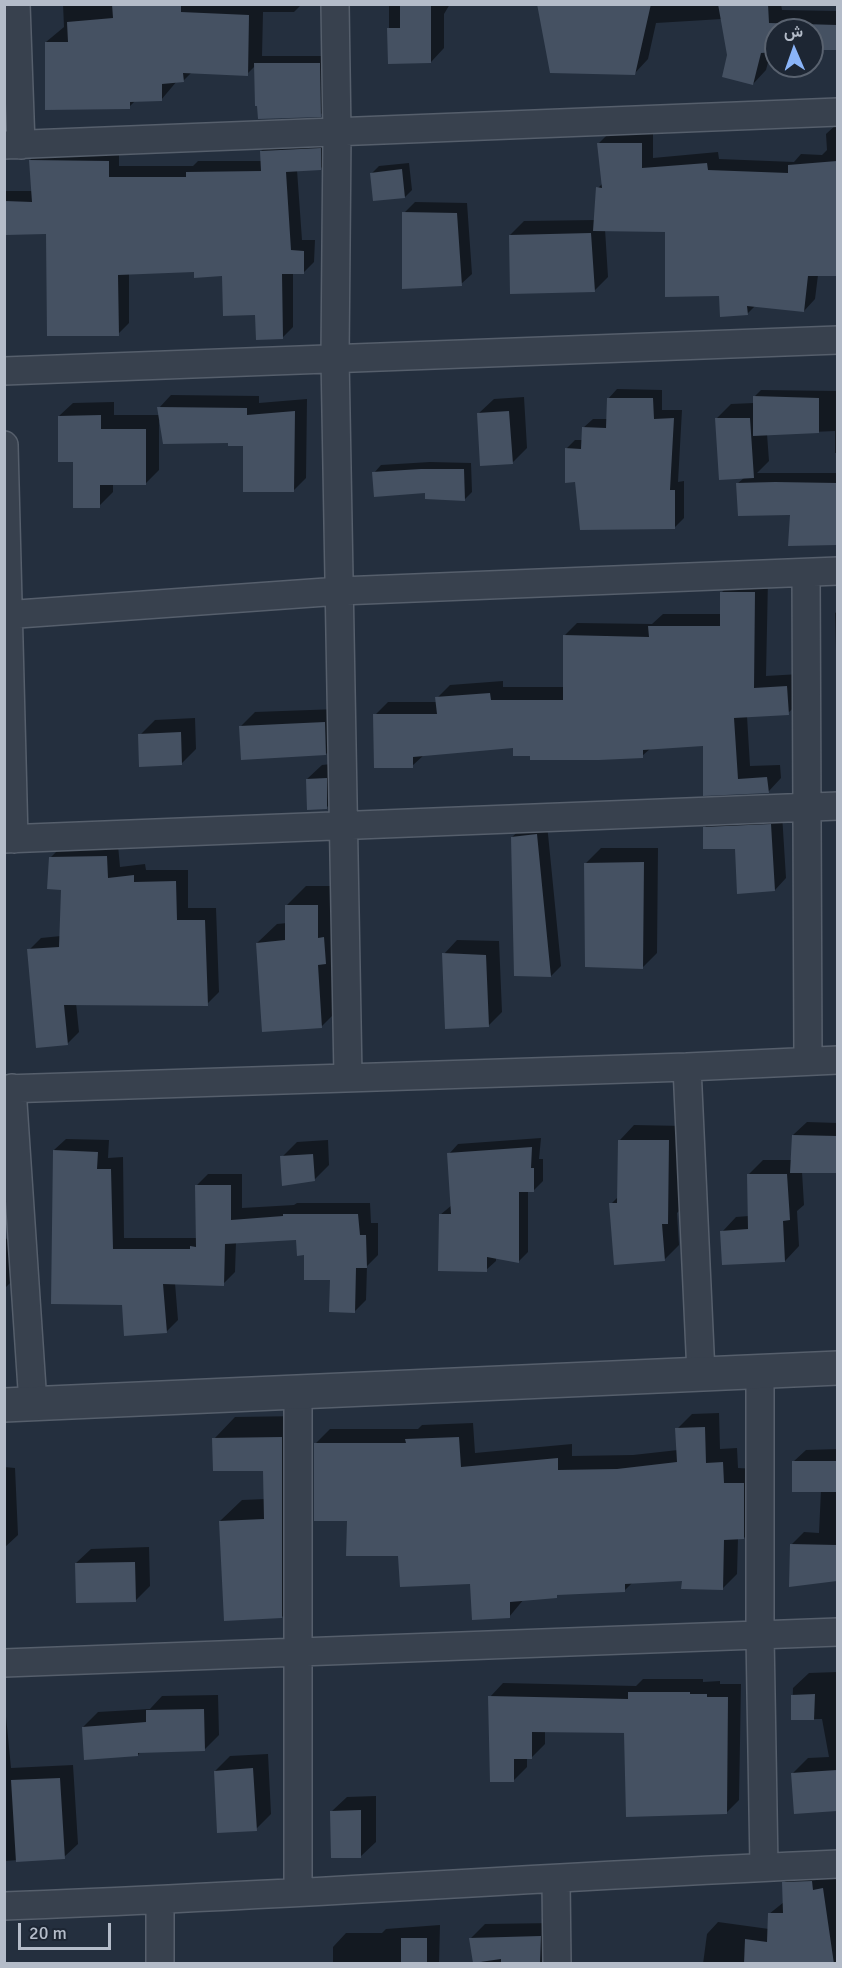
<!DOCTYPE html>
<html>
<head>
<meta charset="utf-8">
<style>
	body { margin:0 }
	#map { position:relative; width:842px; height:1968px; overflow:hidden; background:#242f3e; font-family:Signika,Vazirmatn,sans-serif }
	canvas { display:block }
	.frame { position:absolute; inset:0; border:6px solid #b4bcc9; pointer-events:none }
	.north { position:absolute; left:764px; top:18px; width:60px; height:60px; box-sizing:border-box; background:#1d2633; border:2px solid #59626f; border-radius:50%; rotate:358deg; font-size:16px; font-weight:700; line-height:24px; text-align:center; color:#b4bcc9 }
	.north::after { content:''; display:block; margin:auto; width:21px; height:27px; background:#8ab4f8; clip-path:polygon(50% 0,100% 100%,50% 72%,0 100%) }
	.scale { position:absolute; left:18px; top:1923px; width:93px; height:27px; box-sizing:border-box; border:3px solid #b4bcc9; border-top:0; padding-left:8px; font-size:18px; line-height:21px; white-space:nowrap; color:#b4bcc9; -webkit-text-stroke:4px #1d2633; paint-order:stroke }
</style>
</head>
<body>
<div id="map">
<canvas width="842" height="1968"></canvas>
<div class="frame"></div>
<div class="north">ش</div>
<div class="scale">20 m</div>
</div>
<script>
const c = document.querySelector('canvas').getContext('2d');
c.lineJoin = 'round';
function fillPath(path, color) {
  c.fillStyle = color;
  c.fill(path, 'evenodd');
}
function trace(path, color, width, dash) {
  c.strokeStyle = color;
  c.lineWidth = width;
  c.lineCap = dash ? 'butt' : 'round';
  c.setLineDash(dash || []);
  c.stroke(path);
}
const shadow = new Path2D(`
	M63 4H302L294 12H263L262 56H327L328 108 320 115 256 65 247 74 192 72 183 81H177L161 100H136L129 107 46 42 64 27Z
	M389 4H450L444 14V48L431 62H389Z
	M538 4H781L782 10 838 11V49H812V30H776V51H771L766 70 753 84 728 55 722 19 656 23 648 59 635 73Z
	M838 123V275H818L815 299 804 311 756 305 747 314 720 295 666 231 605 229 608 277 594 291 510 235 524 221 596 220 598 188 603 183 599 143 610 132H653V158L718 152 719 159 794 162 801 154 822 155 827 150 826 134Z
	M331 138V158L320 169 297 170 302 240H315L314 262 303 273H293V327L282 338 257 314 223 275 195 270 129 273V323L118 334 48 233H4V191H32L30 160 41 149 119 150V166H193L198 161H262L261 151 272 140Z
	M409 163 412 190 405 197 372 173 379 166Z
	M415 202 467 203 472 274 461 284 404 213Z
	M617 389 662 390V410H682L678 482 684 481V518L675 527 577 480 566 449 575 440H583V428L593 419H608V399Z
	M761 390 838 391V453H835V431L767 434 769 461 757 473H838V517L791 518V514L737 484 745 477 716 419 731 404 754 403V397Z
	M171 395 259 396V403L307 399 306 478 293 491 245 445 159 421V470L145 484H113V492L99 506 74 460 59 416 73 403 114 402V415H160L159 408Z
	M524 397 527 448 512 463 479 413 494 399Z
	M430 462 471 463 472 492 465 499 426 492 374 473 381 465Z
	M735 579H768L766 676 800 674 802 700 788 713 747 716 750 766 780 765 781 778 768 792 704 794 705 744 651 748 642 756 531 754 514 746 425 754 412 766 375 715 388 702H437V698L450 685 503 681V687H565L564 636 577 623 652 624 663 614H721L722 592Z
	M838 611V726L835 613Z
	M338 709 340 740 326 754 241 726 255 712Z
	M195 718 196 749 181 764 140 735 155 720Z
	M341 763 342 792 327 807 307 779 322 765Z
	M782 814 786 878 775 890 736 848 704 828 716 816Z
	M547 824 561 966 551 976 512 837 523 827Z
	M118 845 120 867 145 864 146 870H188V908H216L219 992 207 1004 76 1003 79 1032 67 1044 29 950 41 938 61 936 63 889 50 858 62 846Z
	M601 848H658L657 953 642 968 586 863Z
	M306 886H337L341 1007 322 1026 257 943 277 924 287 923V905Z
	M457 940 499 941 502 1012 489 1025 444 954Z
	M807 1122 838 1123V1171L802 1172 804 1205 797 1211 799 1246 785 1261 722 1232 736 1217 749 1216V1174L763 1160H792L793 1135Z
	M634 1125 684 1126 683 1207 677 1213 679 1245 664 1260 611 1204 619 1196 620 1140Z
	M541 1138 539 1159H543V1181L533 1191H528V1252L519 1261 496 1257V1261L486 1270 440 1215 452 1205 449 1154 458 1144Z
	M66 1139 109 1140 108 1158 123 1157 124 1238H197L196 1186 208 1174H242V1208L294 1205 297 1203H370L371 1223H378V1255L367 1266 366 1300 354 1312 332 1278 298 1238 236 1242 235 1272 223 1284 175 1283 178 1320 166 1332 124 1303 54 1150Z
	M328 1140 329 1165 314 1180 282 1157 297 1142Z
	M17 1238 19 1274 5 1288 4 1239Z
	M719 1413 720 1449 737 1448 738 1468 758 1469V1523L744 1538H738L737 1574 722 1589 683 1580 633 1582 624 1591 560 1593 556 1596 524 1599 509 1617 471 1583 400 1554 348 1520 315 1444 330 1429H418L422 1425 473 1423 475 1453 572 1444V1456L633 1455 678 1450 677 1429 692 1414Z
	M303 1416V1595L282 1617 220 1521 242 1500 265 1499V1469L214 1439 235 1417Z
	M838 1449V1580L791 1586V1545L804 1532 819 1533 821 1490 793 1462 806 1450Z
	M4 1467 15 1468 18 1535 4 1548Z
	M149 1547 150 1586 135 1601 76 1563 91 1549Z
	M838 1672V1810L795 1813 792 1774 808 1758 829 1757 822 1719H792L793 1688 809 1673Z
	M643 1679H703V1682L720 1681V1684H741L739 1800 726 1813 625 1732 545 1730V1744L532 1757H527V1767L514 1780 490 1697 503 1683 636 1686Z
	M218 1695 219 1735 204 1750 141 1751 138 1755 83 1727 98 1712 150 1709 162 1696Z
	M4 1696 11 1768 73 1765 78 1844 64 1857 4 1861Z
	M268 1754 271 1814 256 1829 215 1771 230 1756Z
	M376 1796V1842L361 1856 332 1811 347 1797Z
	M823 1870 824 1879 838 1877V1964H703L707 1934 718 1922 769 1929V1914L784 1902V1883L795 1871Z
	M555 1923V1964H483L471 1938 485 1924Z
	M440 1925 439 1964H333V1947L346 1933H382L386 1929Z`);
const building = new Path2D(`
	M112 4H181V12L249 15 248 76 183 73 184 82 162 84V101L130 102V109L45 110V42H68L67 22 113 18Z
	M400 4H431V63L388 64 387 28H400Z
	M537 4H651L635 75 550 73Z
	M718 4H768L769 23 837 25V50H812V30H776V52L761 53 753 85 722 77 727 55Z
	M254 63H320L321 117 258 119 257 106H255Z
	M597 143H642V168L707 163 708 170 788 173V165L837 161V276H808L804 312 747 306 748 315 720 317 719 296 665 297V232L593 231 596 187 602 188Z
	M321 148V170L286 172 291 250 304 251V274H282L283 339 256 340 255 315 223 316 222 276 194 278V272L118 275 119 336H47L46 234 6 235 5 201 32 202 29 160 109 161V177H186V172L261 171 260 151Z
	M402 169 405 198 373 201 370 173Z
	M402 212 457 213 462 286 402 289Z
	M591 233 595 292 510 294 509 235Z
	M753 396 819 398V433L753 436Z
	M607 398H653L654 419 674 418 670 490H675V529L580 530 575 482 565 483V448L581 449 582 427 606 428Z
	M157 407 247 408V415L295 411 294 492H243V446H228V443L163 444Z
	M509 411 513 464 480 466 477 413Z
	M101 415V429H146V485H100V508H73V462H58V416Z
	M715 418H750L754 478 719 480Z
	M421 469H464L465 501 425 499V493L374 497 372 472Z
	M775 482 837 483V545L788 546 790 515 738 516 736 483Z
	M720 592H755L754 688 787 686 789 715 734 718 738 779 767 777 769 793 703 796V746L643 750V758L599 760H530V756H513V748L413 757V768H374L373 714H437L435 697 490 693 491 700H563V635L649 637 648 626H720Z
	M325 722 326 755 241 760 239 726Z
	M181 732 182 765 139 767 138 734Z
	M327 778V809L307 810 306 779Z
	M771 824 775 891 737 894 735 849H703V827Z
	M537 834 551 977 514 976 511 837Z
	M107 856 108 878 134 875V882L176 881 177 920H205L208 1006 64 1005 68 1045 36 1048 27 949 59 947 61 890 47 889 49 857Z
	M644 862 643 969 585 967 584 863Z
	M285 905H318V938L324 937 326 964 318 965 322 1028 262 1032 256 943 285 940Z
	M442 953 486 955 489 1027 445 1029Z
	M792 1135 837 1136V1173H790Z
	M618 1140H669L668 1224H662L665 1261 614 1265 609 1203H617Z
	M532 1147 531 1168H534V1192H519V1263L487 1257V1272L438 1271 439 1214H451L447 1153Z
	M53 1150 98 1152 97 1169H111L113 1249H190V1246L196 1247 195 1185H231V1220L283 1216V1214H358L360 1235H366L367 1268H356L355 1313 329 1312 330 1280H304V1255L297 1256 296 1240 225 1244 224 1286 163 1284 167 1333 124 1336 122 1305 51 1304Z
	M313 1154 315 1181 282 1186 280 1156Z
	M747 1174H787L790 1220 783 1221 785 1262 722 1265 720 1231 748 1229Z
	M705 1427 706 1463 723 1462 724 1483H744V1539L724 1540 723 1590 681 1589 682 1581 625 1584V1592L557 1595V1598L510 1602V1618L472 1620 470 1584 400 1587 398 1556H346L347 1521H314V1443H406L405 1439 459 1437 461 1467 558 1458V1470L617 1469 677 1462 675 1428Z
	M282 1437V1618L224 1621 219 1521 264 1519 263 1471H213L212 1438Z
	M792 1461H837V1492H792Z
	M790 1544 837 1545V1581L789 1587Z
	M135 1562 136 1602 76 1603 75 1563Z
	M628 1692H690V1694H707V1697H728L727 1814 626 1817 624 1733 532 1732V1759H514V1782H490L488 1696 628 1699Z
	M815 1694 814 1720H791V1695Z
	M204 1709 205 1751 138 1753V1756L84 1760 82 1727 146 1722V1710Z
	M253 1768 257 1831 217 1833 214 1771Z
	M837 1770V1811L794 1814 791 1773Z
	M60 1778 65 1859 16 1862 11 1780Z
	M361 1810V1858H331L330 1811Z
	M812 1881 813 1890 823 1888 834 1964H744L745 1939 767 1942 768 1913H783L782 1882Z
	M541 1936 540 1964H501V1959L473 1963 469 1938Z
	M401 1938H427V1964H401Z`);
const minor = new Path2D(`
	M16 4 21 145
	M335 4 337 134 335 357 348 1077
	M4 145 838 112
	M4 371 838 340
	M4 445 14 839
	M806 573 808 1061
	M4 615 340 591 838 571
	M4 839 838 806
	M687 1067 701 1374
	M12 1088 33 1404
	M4 1089 687 1067 838 1060
	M760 1371V1635L764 1867
	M4 1663 838 1632
	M556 1880 557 1964
	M298 1891V1393
	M160 1900V1964
	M4 1906C282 1896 560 1876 838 1864`);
const tertiary = new Path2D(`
	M4 1405 838 1368`);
fillPath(shadow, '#0007');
fillPath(building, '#455162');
trace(minor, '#565f6c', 30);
trace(tertiary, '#565f6c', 36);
trace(minor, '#38414e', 27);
trace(tertiary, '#38414e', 33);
</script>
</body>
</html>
